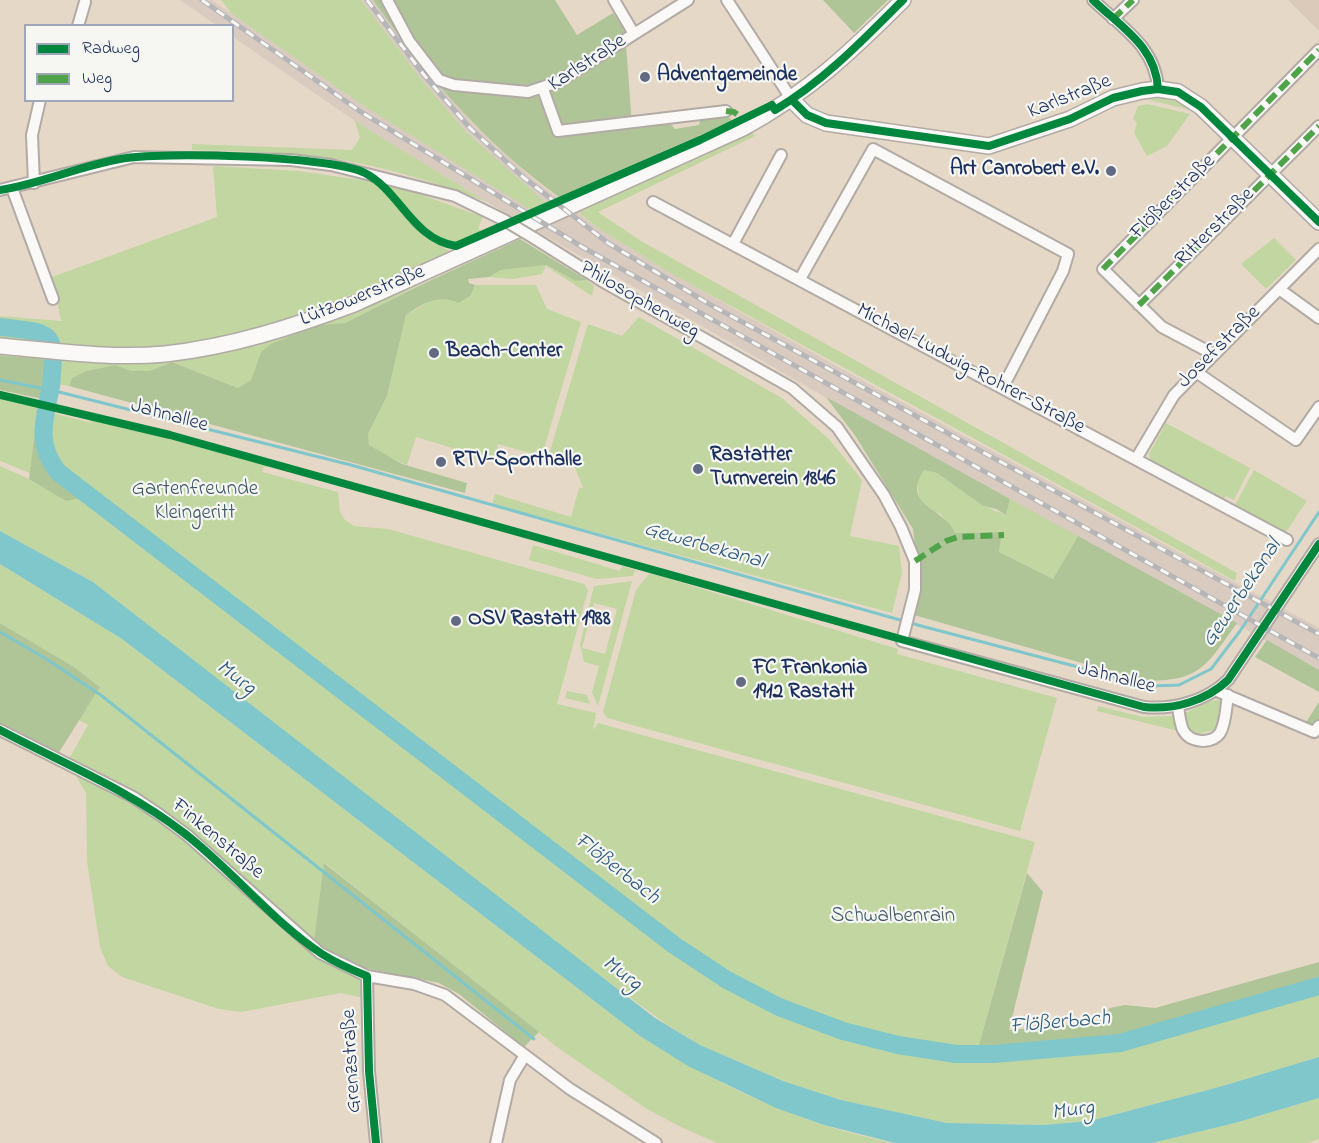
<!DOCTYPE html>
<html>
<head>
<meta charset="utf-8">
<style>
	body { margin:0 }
	#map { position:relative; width:1319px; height:1143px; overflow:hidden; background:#e6d8c7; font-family:"Indie Flower",sans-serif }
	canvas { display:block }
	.legend { position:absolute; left:24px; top:24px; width:210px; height:78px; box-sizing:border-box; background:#f6f6f2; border:2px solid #9ea6b7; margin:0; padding:8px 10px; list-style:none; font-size:18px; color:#1b2f5e }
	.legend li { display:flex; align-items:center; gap:12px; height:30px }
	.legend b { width:30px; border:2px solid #9ea6b7 }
</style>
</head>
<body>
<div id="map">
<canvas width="1319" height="1143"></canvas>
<ul class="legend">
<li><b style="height:8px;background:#00873e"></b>Radweg</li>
<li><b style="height:8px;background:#4fa44a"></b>Weg</li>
</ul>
</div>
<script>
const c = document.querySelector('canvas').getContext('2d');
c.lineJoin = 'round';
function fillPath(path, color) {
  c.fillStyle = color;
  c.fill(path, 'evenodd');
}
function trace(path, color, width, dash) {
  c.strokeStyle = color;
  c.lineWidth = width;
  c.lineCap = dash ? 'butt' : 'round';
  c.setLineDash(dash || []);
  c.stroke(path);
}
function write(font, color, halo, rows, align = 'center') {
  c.font = font + ' "Indie Flower",sans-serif';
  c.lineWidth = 4.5;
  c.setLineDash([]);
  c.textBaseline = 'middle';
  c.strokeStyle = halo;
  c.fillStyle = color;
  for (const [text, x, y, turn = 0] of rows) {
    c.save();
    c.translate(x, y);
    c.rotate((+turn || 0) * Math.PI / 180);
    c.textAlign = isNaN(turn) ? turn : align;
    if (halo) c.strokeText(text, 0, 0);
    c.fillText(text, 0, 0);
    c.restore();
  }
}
const built = new Path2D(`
	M1288 0H1319V31Z`);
const industrial = new Path2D(`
	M180 0H212L364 106 553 222 565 218 525 187 466 132 420 78 361 0H373L428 72 474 125 533 179 601 230 674 275 880 390 1319 628V670L844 408 502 211 355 121 233 37 232 26 216 25Z`);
const green = new Path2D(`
	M221 0H361L420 78 466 132 546 203 531 210 364 106 232 14Z
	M1157 98 1177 101 1191 110 1149 100Z
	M1147 104 1190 114 1167 146 1147 156 1134 133 1137 123 1133 119 1138 106Z
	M355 121 487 202C432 181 374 163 315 156 274 152 233 151 192 150V144L352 150 360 138Z
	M751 131 755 136 598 212 641 241 1237 573 1235 581 674 275 601 230 578 212 708 154Z
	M213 166 298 171 368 181 397 186 483 217 478 228 482 232 444 248 450 251C353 295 258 340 151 347 101 351 50 343 0 338V316L61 321 52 277 217 217Z
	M1274 238 1296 260 1266 289 1241 264Z
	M547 265 575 281 587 280 594 286 592 296 546 266 542 274 513 279 489 277 501 270Z
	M427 282 345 323 317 325 261 352 251 380 238 388 172 362 149 371H132L115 365 86 371 72 378 69 386 57 384 62 360H131L356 311Z
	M475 285H536L547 309 581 322 543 452 541 456 498 444 497 447 503 449 501 456 495 455 494 459 488 458 486 462 474 459 475 455 416 437 407 465 388 457 369 445 368 434 387 396 406 315 434 299 471 295Z
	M639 317 782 398 829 439 862 480 850 536 899 546 902 573 892 613 492 504 495 494 571 517 579 488H583L574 465 548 458 588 324 622 336Z
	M0 398 38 406 30 473 0 461Z
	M48 412 92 423 82 415 267 465 270 467H264L262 472 338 492 340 512 345 520 354 526 388 529 584 584 588 590 557 704 596 713 593 730 598 723 1035 842 977 1052C951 1048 925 1046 900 1041 818 1026 744 987 675 942L78 485C50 460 43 450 48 412Z
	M1166 423 1250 468 1234 500 1226 496 1224 500 1151 462 1149 454Z
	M0 466 29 479 66 500 86 497 671 946C689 959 708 974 727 984 797 1022 876 1050 956 1057 1001 1061 1074 1055 1119 1047 1187 1034 1253 1006 1319 985V1057L1219 1087 1090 1121 1043 1125 947 1123 841 1100 783 1081 700 1045 666 1024 552 940 93 582 0 531Z
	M924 470 937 473 983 506 1006 515 1010 499 1078 536 1053 579 999 552 1002 532 955 533 941 514 929 510 919 499 917 480Z
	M1254 470 1307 501 1286 532 1235 505Z
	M533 545 620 571 622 566 635 570 633 576 597 579 529 560Z
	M0 564 122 639 640 1036C718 1085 803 1126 895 1143H717L679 1126 647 1109 557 1047 325 863 314 941 164 810 69 759 88 725 79 720 100 687 74 667 0 623Z
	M650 573 898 649 897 654 1057 698 1020 831 607 718 603 712 636 590Z
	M632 581 598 706 592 693 599 666 584 662 580 644 594 586ZM594 603 617 609 605 654 582 648Z
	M567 691 587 695 590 704 565 698Z
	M1219 700 1223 703 1215 729 1194 736 1186 728 1183 714 1210 701Z
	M1098 706 1143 717 1175 716 1178 731 1097 711Z
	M75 774 124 797 158 818 309 950 328 963 357 974 362 981 363 998 341 993 241 1012 219 1009 122 977 108 966 100 947 87 861 86 793Z
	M1319 1098V1139L1308 1143H1152L1235 1123Z`);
const forest = new Path2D(`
	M373 0H555L577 35 613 13 625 31 632 125 670 123 675 129 699 125 700 120 729 117 732 121 559 197C485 144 425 74 373 0Z
	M823 0H888L854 33Z
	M520 239 587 280 575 281 547 265 501 270 489 277 468 279 469 283 475 285 471 295 459 303C438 294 424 303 406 315L387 396 368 434 369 445 402 464 467 483 465 493 69 386 72 378 86 371 115 365 132 371H149L172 362 238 388 251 380 261 352 271 344 317 325 345 323 427 282Z
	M0 355 46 359 43 399 0 390Z
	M826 397 1010 499 1006 515 996 509 983 506 937 473 924 470C900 507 945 507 955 533L1002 532 999 552 1053 579 1078 536 1237 623C1206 666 1201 681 1145 681L914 615 920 589 913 529 856 437Z
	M38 406 42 407C41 417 37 430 39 440 41 467 67 483 86 497L66 501 29 479Z
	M0 623 74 667 100 687 58 754 0 724Z
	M1267 640 1319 670V692L1255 657Z
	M1319 702V727H1303Z
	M324 863 539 1032 524 1047 459 994 439 983 365 968 348 961 314 941Z
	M1027 873 1043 892 1009 1030 1099 1022 1110 1008 1125 1005 1155 1008 1319 962V985C1253 1006 1186 1035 1118 1047 1071 1055 1024 1052 977 1052Z`);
const water = new Path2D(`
	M0 531 93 582 655 1018 700 1045 783 1081 841 1100 947 1123 1043 1125 1090 1121 1219 1087 1319 1057V1098L1235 1123 1152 1143H895L824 1125 776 1108 688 1066 640 1036 122 639 0 564Z`);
const stream = new Path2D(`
	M45 334 46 336
	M0 380 51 390 351 465 925 627 1151 686 1179 685 1211 669 1240 631 1319 512
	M0 632 48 660 102 696 534 1039`);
const river = new Path2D(`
	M0 327C55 333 56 331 51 387
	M50 392C43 423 37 445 58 472L674 945 727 980 779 1007 843 1031 898 1045 956 1054H994L1120 1043 1319 986`);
const street = new Path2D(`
	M387 0 409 41 439 80 454 85 528 92 558 82 688 0
	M614 0 634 34
	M727 0 792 100
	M1093 0C1122 28 1156 47 1158 89
	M1113 19 1133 0
	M78 26 85 2
	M543 89 558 131 726 111
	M34 183 32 135 40 100
	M12 188 53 299
	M0 190 134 157 291 160 331 165 455 196 504 220
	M653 202 1287 540
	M534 238 607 284 792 388 837 427 884 495 901 527 915 561V590L902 641 1144 707C1174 710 1206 701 1228 680L1319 544
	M733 244 781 155
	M800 279 873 149 1068 254 1063 271 1003 387
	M1279 289 1319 318
	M1139 305 1319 126
	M1213 354 1162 327 1103 269 1319 50
	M1196 372 1296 440 1319 407
	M1136 459 1174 395 1319 249
	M1217 691 1314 732 1319 726
	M1178 706C1179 714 1180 723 1183 730 1190 743 1211 745 1220 733 1226 723 1226 707 1228 695
	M0 730 133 797 160 815 187 835 320 953 367 976 414 984 445 995 570 1089 656 1143
	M367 976 369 1071 376 1143
	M496 1143 510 1080 525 1055`);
const secondary = new Path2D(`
	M792 100 807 115 826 123 989 146 1070 119 1113 98 1142 91 1158 89 1178 92 1201 107 1319 222
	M0 346C54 351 111 359 165 354 230 347 293 327 354 304L743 128C809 92 851 52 903 0`);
const rail = new Path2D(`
	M202 0 361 112 584 248 1319 658
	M367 0 424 75 470 128 523 177 608 243 709 304 1319 634`);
const streetBridge = new Path2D(`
	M504 220 534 238`);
const quiet = new Path2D(`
	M1113 19 1133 0
	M726 111 734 112 743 119
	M1103 269 1319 50
	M1139 305 1319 126
	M915 561 946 541 958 537 1004 535`);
const cycleway = new Path2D(`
	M1093 0C1122 28 1156 47 1158 89
	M792 100 807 115 826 123 989 146 1070 119 1113 98 1142 91 1158 89 1178 92 1201 107 1319 222
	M0 190C41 184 79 166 120 159 159 151 333 156 365 173 401 192 412 239 456 246L700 140 772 105 775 110C824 81 863 40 903 0
	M0 395 170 435 1144 707C1174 710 1206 701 1228 680L1319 544
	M0 730C62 763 129 790 184 833 231 869 273 922 322 954 336 963 352 970 367 976L369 1071 376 1143`);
const markers = [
	[645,77,6,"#626a83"],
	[1111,171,6,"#626a83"],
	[434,353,6,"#626a83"],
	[441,462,6,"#626a83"],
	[698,469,6,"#626a83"],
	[456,621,6,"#626a83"],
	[741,682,6,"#626a83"]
];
const streetNames = [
	["Karlstraße",588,64,-33],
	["Karlstraße",1070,98,-22],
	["Flößerstraße",1174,198,-45],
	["Ritterstraße",1216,228,-45],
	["Lützowerstraße",363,297,-22],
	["Philosophenweg",639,301,30],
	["Josefstraße",1220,348,-45],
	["Michael-Ludwig-Rohrer-Straße",970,370,28],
	["Jahnallee",169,417,15],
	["Jahnallee",1116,679,14],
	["Finkenstraße",217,840,40],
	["Grenzstraße",353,1061,-93]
];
const poiNames = [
	["Adventgemeinde",657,77],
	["Art Canrobert e.V.",1099,171,"right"],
	["Beach-Center",446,353],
	["Rastatter",710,457],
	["Turnverein 1846",710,481],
	["RTV-Sporthalle",453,462],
	["OSV Rastatt 1988",468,621],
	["FC Frankonia",753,670],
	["1912 Rastatt",753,694]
];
const parkNames = [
	["Gartenfreunde",195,491],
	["Kleingeritt",195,515],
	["Schwalbenrain",893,918]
];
const waterNames = [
	["Gewerbekanal",704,547,16],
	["Gewerbekanal",1243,594,-56],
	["Murg",235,679,37],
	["Flößerbach",616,870,38],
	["Murg",621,975,37],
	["Flößerbach",1060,1024,-5],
	["Murg",1073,1112,-8]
];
fillPath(built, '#dbc9ba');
fillPath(industrial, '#d9cbc0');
fillPath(green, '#c1d6a1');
fillPath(forest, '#afc597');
fillPath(water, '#7fc7ca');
trace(stream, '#7fc7ca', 3);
trace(river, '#7fc7ca', 18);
trace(street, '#b2aba5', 14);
trace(secondary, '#b2aba5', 18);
trace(street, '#fbf9f7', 10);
trace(secondary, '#fbf9f7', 15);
trace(rail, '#b6b6b9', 5);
trace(rail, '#f6f6f2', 3, [9]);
trace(streetBridge, '#b2aba5', 14, []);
trace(streetBridge, '#fbf9f7', 10);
trace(quiet, '#4fa44a', 6, [12, 6]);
trace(cycleway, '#00873e', 8);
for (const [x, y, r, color] of markers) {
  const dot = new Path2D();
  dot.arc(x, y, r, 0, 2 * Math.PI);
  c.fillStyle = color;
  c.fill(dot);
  trace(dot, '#f6f6f2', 2);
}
write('21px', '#1b2f5e', '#f6f6f2', streetNames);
write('bold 21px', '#1b2f5e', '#f6f6f2', poiNames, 'left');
write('21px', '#3d5867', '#f6f6f2', parkNames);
write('italic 22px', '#2c5a7f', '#f6f6f2', waterNames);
</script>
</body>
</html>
